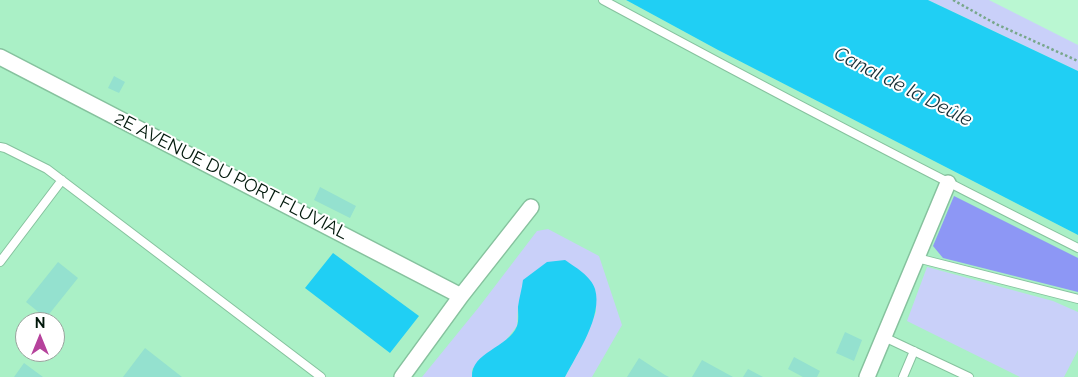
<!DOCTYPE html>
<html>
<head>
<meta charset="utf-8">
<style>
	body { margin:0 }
	#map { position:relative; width:1078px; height:377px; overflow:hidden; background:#baf7d2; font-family:Raleway,sans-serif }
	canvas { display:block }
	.north { position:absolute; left:15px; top:312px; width:50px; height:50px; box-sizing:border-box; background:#fff; border:1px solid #99a39d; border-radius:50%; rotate:0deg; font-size:14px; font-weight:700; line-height:20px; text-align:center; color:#01180b }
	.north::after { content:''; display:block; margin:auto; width:18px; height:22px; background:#b6429c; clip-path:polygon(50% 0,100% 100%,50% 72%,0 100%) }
</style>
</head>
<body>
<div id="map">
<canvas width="1078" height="377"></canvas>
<div class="north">N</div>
</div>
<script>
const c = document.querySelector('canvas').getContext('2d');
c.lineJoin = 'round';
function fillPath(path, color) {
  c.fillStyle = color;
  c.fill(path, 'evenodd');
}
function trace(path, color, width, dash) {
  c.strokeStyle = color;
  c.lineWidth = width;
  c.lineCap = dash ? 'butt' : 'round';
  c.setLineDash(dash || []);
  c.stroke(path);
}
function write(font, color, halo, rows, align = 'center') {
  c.font = font + ' Raleway,sans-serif';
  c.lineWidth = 4;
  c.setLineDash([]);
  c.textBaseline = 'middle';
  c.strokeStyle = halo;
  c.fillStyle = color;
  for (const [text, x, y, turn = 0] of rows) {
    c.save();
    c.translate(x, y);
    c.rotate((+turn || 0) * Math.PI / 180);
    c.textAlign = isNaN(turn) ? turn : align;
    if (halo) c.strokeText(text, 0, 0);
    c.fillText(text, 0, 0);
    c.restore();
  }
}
const built = new Path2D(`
	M0 0H626L718 50 1078 235V377H0ZM25 322H55V352H25Z`);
const green = new Path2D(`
	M928 0H989L1078 45V71Z
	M548 229 599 256 622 325 592 377H565L586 337 596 312 595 289 518 305 517 326 506 340 472 369V377H422L479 307 537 231Z
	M927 267 1053 301 1078 312V350L1064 377H1020L907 321Z`);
const forest = new Path2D(`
	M954 196 1078 258V292L943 258 933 246Z`);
const water = new Path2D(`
	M626 0H928L1078 71V235L718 50Z
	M333 253 419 316 390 353 305 288Z
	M565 260C575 267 591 276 595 289 603 316 577 354 565 377H472C471 352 508 348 517 326 519 321 518 313 518 307 519 298 522 289 523 280L547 262Z`);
const building = new Path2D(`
	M114 76 125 82 119 93 108 88Z
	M320 187 356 206 350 218 314 200Z
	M58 262 78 278 46 318 26 302Z
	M845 332 862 340 854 361 836 353Z
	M145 348 182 377H123Z
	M794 357 820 371 817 377H803L788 369Z
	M639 358 665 375 669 377H627Z
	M702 360 733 377H692Z
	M24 363 43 377H14Z
	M748 369 763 377H743Z`);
const path = new Path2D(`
	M953 0 996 24 1078 61`);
const lane = new Path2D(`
	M603 0C760 85 918 168 1078 248
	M0 147 5 148 47 169 321 377
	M917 258 1078 299
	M0 262 62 180
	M884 337 969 377
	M903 377 914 351`);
const street = new Path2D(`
	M0 57 461 296
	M402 377 461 296 531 207
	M867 377 948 183`);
const streetNames = [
	["2E AVENUE DU PORT FLUVIAL",231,176,27]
];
const waterNames = [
	["Canal de la Deûle",903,87,27]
];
fillPath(built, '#aaf0c6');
fillPath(green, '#c9d0f9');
fillPath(forest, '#8d97f5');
fillPath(water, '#20cff4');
fillPath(building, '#94e1cf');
trace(lane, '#86c29e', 10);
trace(street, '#86c29e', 18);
trace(path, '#78a78b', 2.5, [2.5, 2.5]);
trace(lane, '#fff', 8);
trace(street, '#fff', 15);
write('18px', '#01180b', '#fff', streetNames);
write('italic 19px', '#162f36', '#fff', waterNames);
</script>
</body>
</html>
